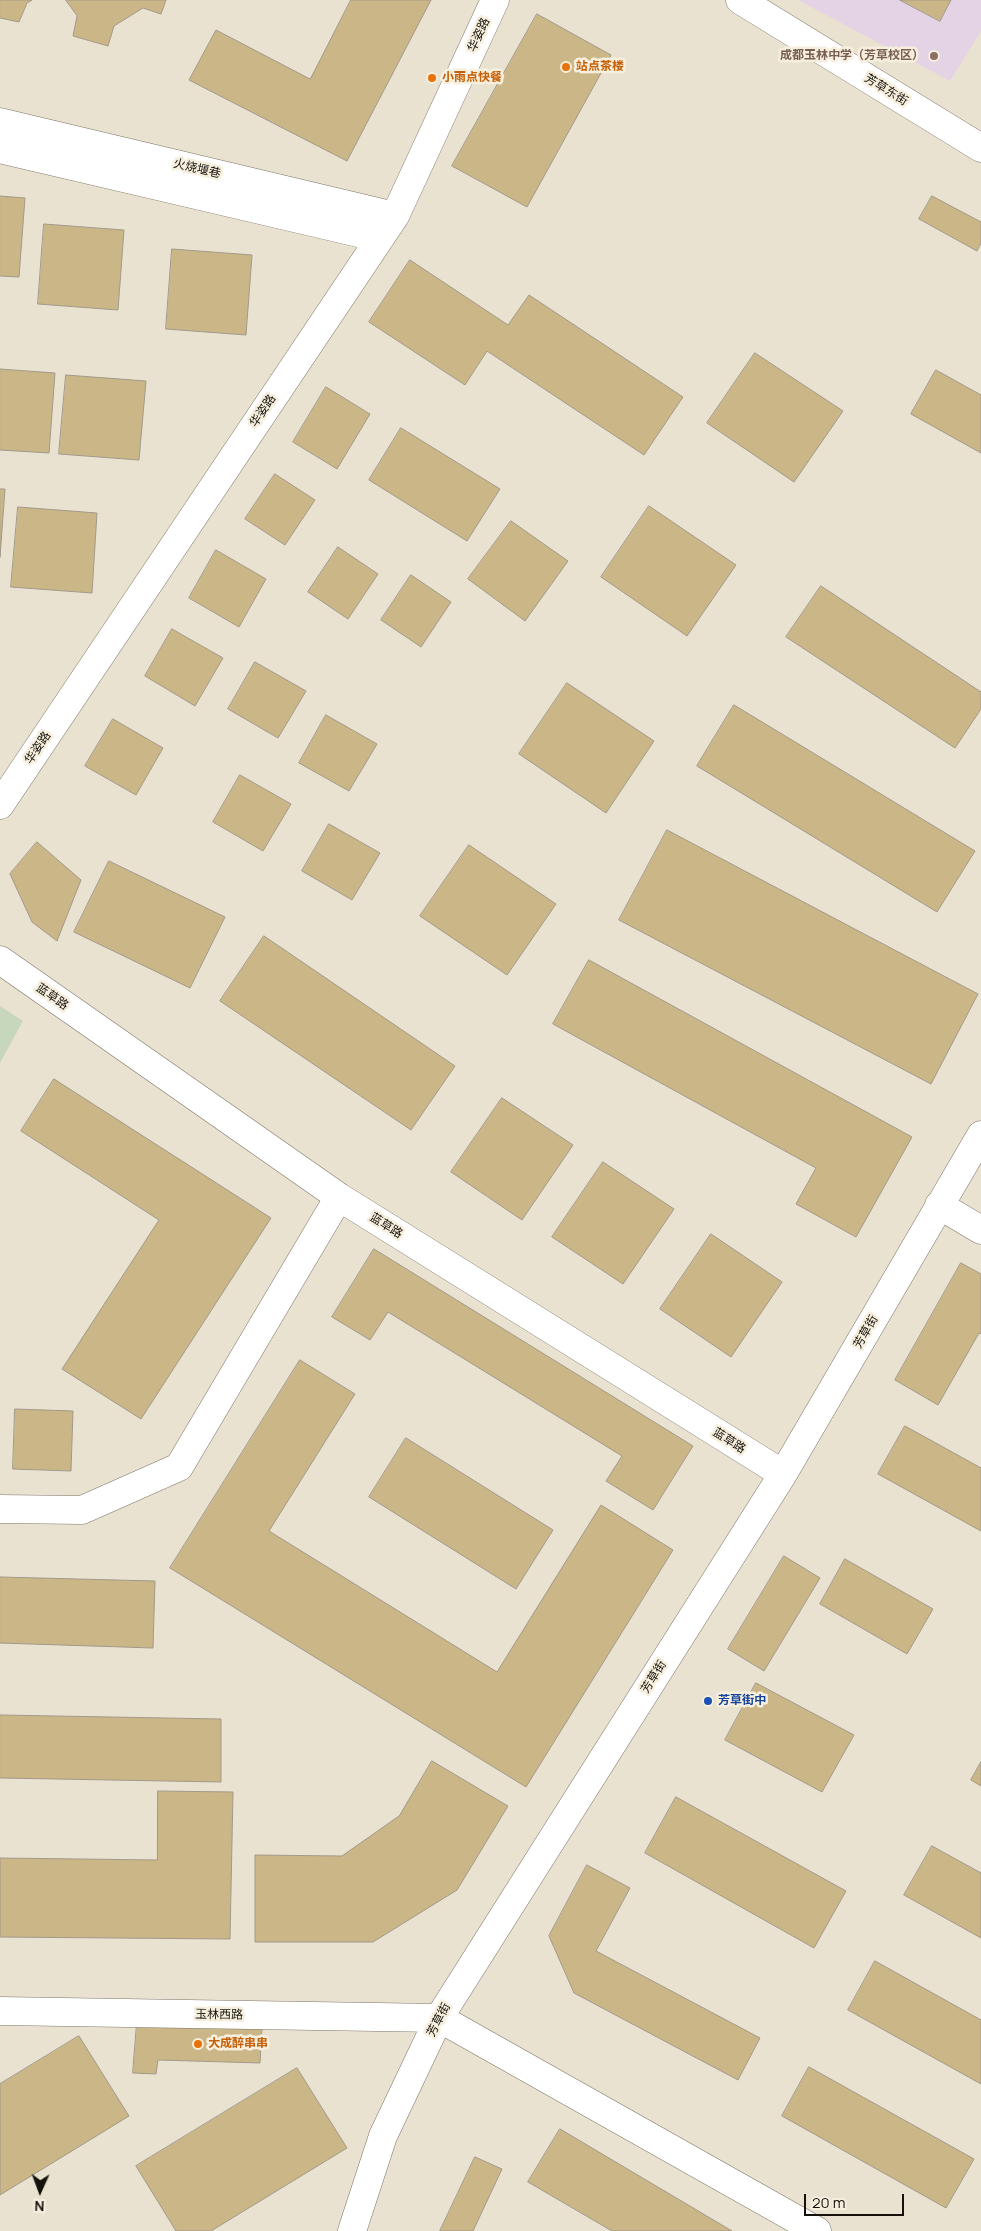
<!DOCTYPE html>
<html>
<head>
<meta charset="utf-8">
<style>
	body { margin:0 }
	#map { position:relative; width:981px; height:2231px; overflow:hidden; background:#eae2d1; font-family:Manrope,sans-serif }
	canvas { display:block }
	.north { position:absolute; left:15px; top:2166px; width:50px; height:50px; -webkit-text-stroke:4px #f7efde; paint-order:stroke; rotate:182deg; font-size:14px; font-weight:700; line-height:20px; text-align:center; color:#15120c }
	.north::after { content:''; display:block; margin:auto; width:18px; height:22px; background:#15120c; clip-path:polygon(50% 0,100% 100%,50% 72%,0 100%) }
	.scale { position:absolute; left:804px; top:2194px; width:100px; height:22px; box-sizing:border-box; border:2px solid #15120c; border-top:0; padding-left:6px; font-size:15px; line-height:18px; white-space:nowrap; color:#15120c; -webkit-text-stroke:4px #f7efde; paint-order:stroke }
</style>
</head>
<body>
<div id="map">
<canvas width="981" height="2231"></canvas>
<div class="north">N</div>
<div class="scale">20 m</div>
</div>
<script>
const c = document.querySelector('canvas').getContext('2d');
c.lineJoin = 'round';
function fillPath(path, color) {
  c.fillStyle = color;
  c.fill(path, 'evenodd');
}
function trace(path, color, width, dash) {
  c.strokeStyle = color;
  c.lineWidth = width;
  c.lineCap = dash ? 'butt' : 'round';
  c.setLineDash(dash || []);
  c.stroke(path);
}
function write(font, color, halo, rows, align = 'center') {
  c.font = font + ' Manrope,"Noto Sans SC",sans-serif';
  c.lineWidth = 5;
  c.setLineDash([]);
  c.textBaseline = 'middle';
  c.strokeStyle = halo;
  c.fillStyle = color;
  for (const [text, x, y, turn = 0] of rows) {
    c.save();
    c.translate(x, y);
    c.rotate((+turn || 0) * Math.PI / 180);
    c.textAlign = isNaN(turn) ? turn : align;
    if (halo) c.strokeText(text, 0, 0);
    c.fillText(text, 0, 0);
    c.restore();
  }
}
const education = new Path2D(`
	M798 0H981V31L950 81Z`);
const green = new Path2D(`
	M0 1006 23 1021 0 1063Z`);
const building = new Path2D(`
	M0 0H32L27 3 19 22 0 18Z
	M66 0H166L161 14 143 8 114 26 108 46 73 36 77 16Z
	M351 0H431L347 161 189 80 216 30 310 79Z
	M900 0H951L940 21Z
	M537 14 611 55 527 207 452 166Z
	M0 196 25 198 19 277 0 276Z
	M932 196 981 222V243L977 251 919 219Z
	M44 224 124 230 118 310 38 304Z
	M172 249 252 255 246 335 166 329Z
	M410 260 508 325 529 295 683 397 644 455 487 351 465 385 369 322Z
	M755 353 843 411 794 482 707 423Z
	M0 369 55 373 49 453 0 450Z
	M936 370 981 395V453L911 414Z
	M66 375 146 381 139 460 59 454Z
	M326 387 370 414 337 469 293 442Z
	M401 428 500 489 467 541 369 480Z
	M275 474 315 500 285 545 245 519Z
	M0 489H5L0 557Z
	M649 506 736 565 687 636 601 577Z
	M18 507 97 513 92 593 11 587Z
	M511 521 568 561 525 621 468 579Z
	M338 547 378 574 348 619 308 592Z
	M216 550 266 579 239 627 189 598Z
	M411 575 451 602 421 647 381 620Z
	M821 586 981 692V709L955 748 786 637Z
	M172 629 223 658 195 706 145 676Z
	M255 662 306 691 278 738 228 709Z
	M567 683 654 741 606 813 519 754Z
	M734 705 975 851 937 912 697 766Z
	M326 715 377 744 349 791 299 763Z
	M113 719 163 748 136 795 85 766Z
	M240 775 291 804 263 851 213 822Z
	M329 824 380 853 352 900 302 871Z
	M667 830 978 994 931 1084 619 920Z
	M37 842 81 880 57 941 32 922 10 874Z
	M469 845 556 904 507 975 420 916Z
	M109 861 225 917 190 988 74 932Z
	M264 936 455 1066 411 1130 220 1001Z
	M589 960 912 1137 856 1237 796 1204 816 1168 553 1024Z
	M54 1079 271 1218 141 1419 62 1369 159 1220 21 1131Z
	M502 1098 573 1145 522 1220 451 1172Z
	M603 1162 674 1209 623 1284 552 1237Z
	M711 1234 782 1282 731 1357 660 1309Z
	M374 1249 693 1446 653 1510 606 1481 622 1456 388 1312 370 1340 332 1317Z
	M961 1263 981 1274V1334L979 1333 938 1405 895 1380Z
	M300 1360 355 1394 269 1531 497 1672 601 1505 673 1550 526 1787 170 1568Z
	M15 1409 73 1411 71 1471 13 1469Z
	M905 1426 981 1468V1531L878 1474Z
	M406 1438 553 1530 516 1589 369 1497Z
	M784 1556 820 1578 764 1671 728 1649Z
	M845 1559 933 1609 907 1654 820 1604Z
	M0 1577 155 1581 153 1648 0 1643Z
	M756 1683 854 1735 822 1792 725 1740Z
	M0 1715 221 1719V1782L0 1778Z
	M432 1761 508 1806 457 1890 373 1942H255V1855L342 1856 399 1816Z
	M981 1762V1786L971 1780Z
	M158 1791 233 1792 230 1939 0 1937V1858L157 1860Z
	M676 1797 846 1891 814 1948 645 1853Z
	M932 1846 981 1873V1938L904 1895Z
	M587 1865 630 1888 596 1951 760 2038 738 2080 574 1993 549 1936Z
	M875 1961 981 2020V2084L848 2010Z
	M137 2023 262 2028 260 2063 158 2060 156 2074 133 2073Z
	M79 2036 129 2116 0 2195V2084Z
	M809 2067 974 2159 946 2208 782 2116Z
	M297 2068 347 2148 211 2231H176L136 2166Z
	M560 2129 732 2231H612L528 2182Z
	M475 2157 502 2169 473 2231H440Z`);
const minor = new Path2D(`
	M0 122 395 216
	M0 149 380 238
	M0 805 395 216 495 0
	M0 960 339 1197 783 1474
	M939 1205 981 1230
	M0 1509 82 1510 179 1467 339 1197
	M0 2011 439 2018 817 2231
	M352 2231 383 2136 439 2018 783 1474 981 1135`);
const major = new Path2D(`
	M740 0 981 148`);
const markers = [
	[934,56,5,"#8d6e63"],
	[566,67,5,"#e8710a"],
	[432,78,5,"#e8710a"],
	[708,1701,5,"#1a4fb4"],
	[198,2044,5,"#e8710a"]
];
const streetNames = [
	["华姿路",479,35,-65],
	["芳草东街",886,90,32],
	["火烧堰巷",197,169,13],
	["华姿路",263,411,-56],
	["华姿路",38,748,-56],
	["蓝草路",52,997,35],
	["蓝草路",386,1226,32],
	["芳草街",866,1332,-60],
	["蓝草路",729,1441,32],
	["芳草街",654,1677,-58],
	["玉林西路",219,2015,1],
	["芳草街",439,2020,-62]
];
const educationNames = [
	["成都玉林中学（芳草校区）",924,56]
];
const foodNames = [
	["站点茶楼",576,67],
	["小雨点快餐",442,78],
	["大成醉串串",208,2044]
];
const transitNames = [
	["芳草街中",718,1701]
];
fillPath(education, '#e3d3e4');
fillPath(green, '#c7d7bc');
fillPath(building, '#cbb687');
trace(building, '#a19a8a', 1);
trace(minor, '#7d7667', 29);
trace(major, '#7d7667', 29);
trace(minor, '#fff', 28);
trace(major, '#fff', 28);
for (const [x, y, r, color] of markers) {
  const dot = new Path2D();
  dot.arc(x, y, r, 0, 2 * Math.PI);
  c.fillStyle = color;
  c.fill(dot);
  trace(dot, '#f7efde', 2);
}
write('12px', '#15120c', '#f7efde', streetNames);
write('bold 12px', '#785e54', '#f7efde', educationNames, 'right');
write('bold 12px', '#c56008', '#f7efde', foodNames, 'left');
write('bold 12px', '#164399', '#f7efde', transitNames, 'left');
</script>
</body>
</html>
